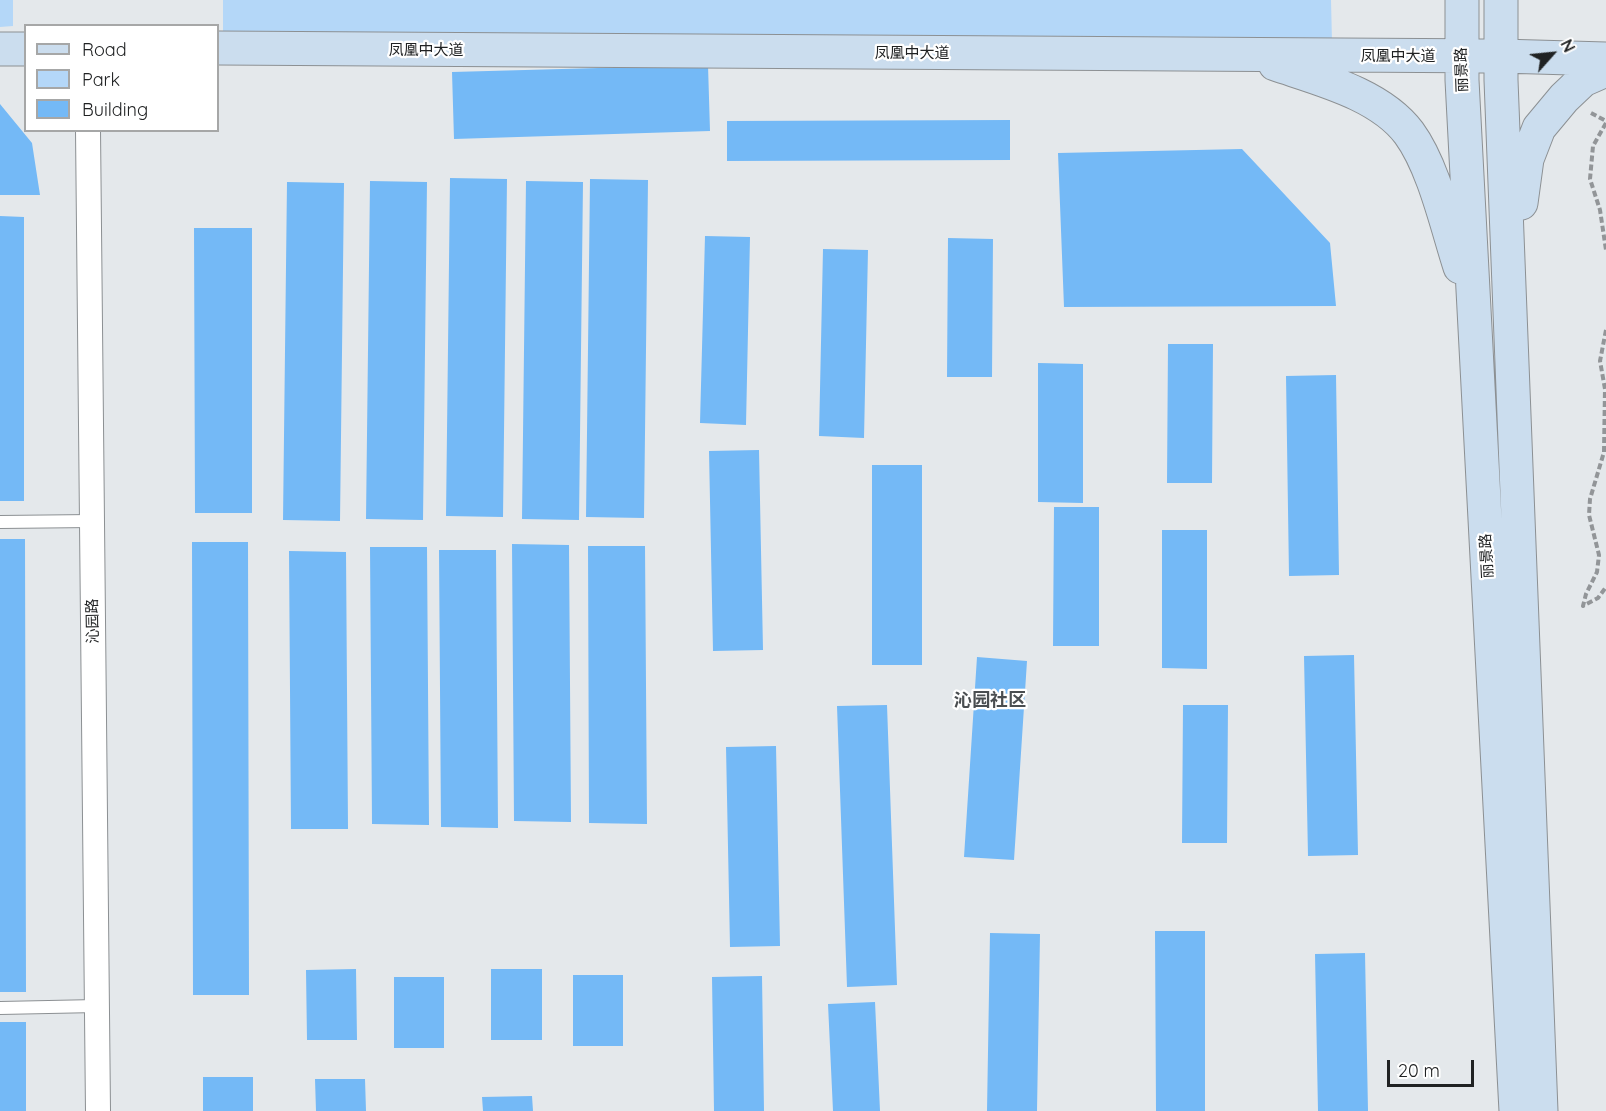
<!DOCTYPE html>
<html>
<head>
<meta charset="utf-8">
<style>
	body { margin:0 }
	#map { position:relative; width:1606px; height:1111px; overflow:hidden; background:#e4e8eb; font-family:Quicksand,sans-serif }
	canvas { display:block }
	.legend { position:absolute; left:24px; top:24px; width:195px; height:108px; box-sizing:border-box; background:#fff; border:2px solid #a6a7a7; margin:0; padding:8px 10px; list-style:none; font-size:18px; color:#202223 }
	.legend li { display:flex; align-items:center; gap:12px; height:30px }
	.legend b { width:30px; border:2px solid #a6a7a7 }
	.north { position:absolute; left:1522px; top:24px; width:60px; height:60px; -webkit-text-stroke:4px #fff; paint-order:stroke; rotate:63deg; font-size:16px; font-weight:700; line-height:24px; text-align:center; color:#202223 }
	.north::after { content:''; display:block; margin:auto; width:21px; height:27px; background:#202223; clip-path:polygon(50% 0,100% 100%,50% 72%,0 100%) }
	.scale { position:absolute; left:1387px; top:1060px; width:87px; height:27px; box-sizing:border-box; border:3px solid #202223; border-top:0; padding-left:8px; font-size:18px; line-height:21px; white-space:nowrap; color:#202223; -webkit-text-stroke:4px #fff; paint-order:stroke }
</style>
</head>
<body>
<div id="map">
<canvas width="1606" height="1111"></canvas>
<ul class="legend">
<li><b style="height:8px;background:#cbddee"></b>Road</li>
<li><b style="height:16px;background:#b4d7f8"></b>Park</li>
<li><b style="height:16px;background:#74b9f6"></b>Building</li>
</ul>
<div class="north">N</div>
<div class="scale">20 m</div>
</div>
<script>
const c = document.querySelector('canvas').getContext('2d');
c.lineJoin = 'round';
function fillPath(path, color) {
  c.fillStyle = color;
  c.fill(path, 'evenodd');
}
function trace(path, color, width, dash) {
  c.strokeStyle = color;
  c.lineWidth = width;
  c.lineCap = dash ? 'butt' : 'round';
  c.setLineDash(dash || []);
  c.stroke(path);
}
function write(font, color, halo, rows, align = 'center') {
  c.font = font + ' Quicksand,"Noto Sans SC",sans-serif';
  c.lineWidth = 4.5;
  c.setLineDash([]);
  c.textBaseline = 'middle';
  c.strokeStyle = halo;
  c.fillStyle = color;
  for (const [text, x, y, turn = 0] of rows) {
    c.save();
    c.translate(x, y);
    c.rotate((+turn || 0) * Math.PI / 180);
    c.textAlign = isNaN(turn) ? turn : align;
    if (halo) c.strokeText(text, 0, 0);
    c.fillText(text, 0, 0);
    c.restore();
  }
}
const green = new Path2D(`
	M0 0H13V26L0 27Z
	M223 0H1331L1332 42H223Z`);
const building = new Path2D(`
	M708 65 710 131 454 139 452 72Z
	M0 104 32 143 40 195H0Z
	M1010 120V160L727 161V121Z
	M1242 149 1330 243 1336 306 1064 307 1058 153Z
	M450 178 507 179 503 517 446 516Z
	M590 179 648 180 644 518 586 517Z
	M370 181 427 182 423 520 366 519Z
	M526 181 583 182 579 520 522 519Z
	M287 182 344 183 340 521 283 520Z
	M0 216 24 217V501H0Z
	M194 228H252V513H195Z
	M705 236 750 237 746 425 700 423Z
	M948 238 993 239 992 377H947Z
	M823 249 868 250 864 438 819 436Z
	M1168 344H1213L1212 483H1167Z
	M1038 363 1083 364V503L1038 502Z
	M1336 375 1339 575 1289 576 1286 376Z
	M759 450 763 650 713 651 709 451Z
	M872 465H922V665H872Z
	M1054 507H1099V646H1053Z
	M1162 530H1207V669L1162 668Z
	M0 539H25L26 992H0Z
	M192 542H248L249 995H193Z
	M512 544 569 545 571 822 514 821Z
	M588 546H645L647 824 589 823Z
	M370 547H427L429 825 372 824Z
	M439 550H496L498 828 441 827Z
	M289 551 346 552 348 829H291Z
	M1354 655 1358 855 1308 856 1304 656Z
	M977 657 1027 661 1014 860 964 857Z
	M887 705 897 985 847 987 837 706Z
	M1183 705H1228L1227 843H1182Z
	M776 746 780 946 730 947 726 747Z
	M1155 931H1205V1111H1156Z
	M990 933 1040 934 1037 1111H987Z
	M1365 953 1368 1111H1318L1315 954Z
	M356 969 357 1040H307L306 970Z
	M491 969H542V1040H491Z
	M573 975H623V1046H573Z
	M762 976 764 1111H714L712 977Z
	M394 977H444V1048H394Z
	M875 1002 880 1111H833L828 1004Z
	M0 1022H26V1111H0Z
	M203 1077H253V1111H203Z
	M315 1079H365L366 1111H316Z
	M532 1096 533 1111H483L482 1097Z`);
const path = new Path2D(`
	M1591 113 1606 121
	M1606 123 1593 146 1590 179 1600 210 1606 250
	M1606 330 1600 361 1605 389 1604 452 1590 499 1589 515 1599 555 1597 572 1586 594 1583 606 1598 598 1606 587`);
const lane = new Path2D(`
	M0 522 92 521
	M0 1008 97 1006`);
const street = new Path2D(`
	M88 130 98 1111`);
const secondary = new Path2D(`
	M1462 0V80L1516 1111
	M1501 0V80L1541 1111
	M218 48 1501 56 1606 59
	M0 49H26
	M1275 64C1319 79 1380 94 1409 133 1434 167 1447 227 1460 267
	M1521 203 1527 159 1539 128 1564 98 1583 80 1606 70`);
const streetNames = [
	["凤凰中大道",426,50],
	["凤凰中大道",912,53],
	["凤凰中大道",1398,56],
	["丽景路",1462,70,-92],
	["丽景路",1487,556,-93],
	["沁园路",93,621,-91]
];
const quarterNames = [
	["沁园社区",990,701]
];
fillPath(green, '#b4d7f8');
fillPath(building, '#74b9f6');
trace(lane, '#8c9093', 14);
trace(street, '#8c9093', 26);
trace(secondary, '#8c9093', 35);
trace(path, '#929598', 4, [6, 3]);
trace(lane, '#fff', 12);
trace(street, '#fff', 24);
trace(secondary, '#cbddee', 33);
write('15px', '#202223', '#fff', streetNames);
write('bold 18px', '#4a4e51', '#fff', quarterNames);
</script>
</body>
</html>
